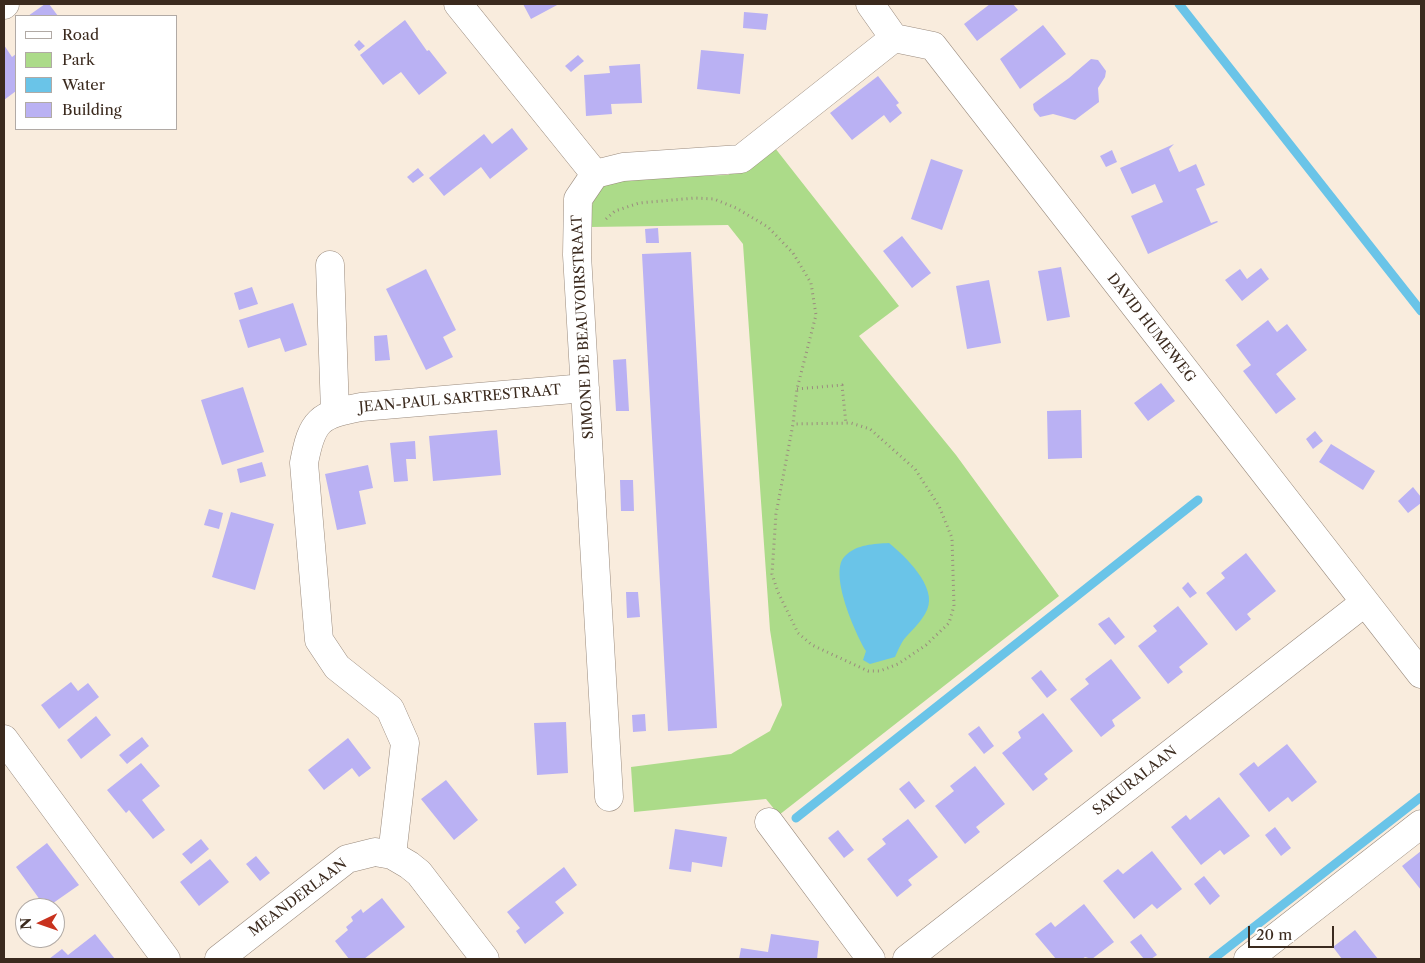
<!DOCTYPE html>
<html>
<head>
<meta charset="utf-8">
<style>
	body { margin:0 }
	#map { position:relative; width:1425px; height:963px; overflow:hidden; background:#f9ecdd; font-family:"Libre Caslon Text",serif }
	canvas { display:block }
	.frame { position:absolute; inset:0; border:5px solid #3b2a1e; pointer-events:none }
	.legend { position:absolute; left:15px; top:15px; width:162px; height:115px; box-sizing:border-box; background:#fff; border:1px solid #b1aaa5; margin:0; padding:6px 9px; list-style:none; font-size:15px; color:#3b2a1e }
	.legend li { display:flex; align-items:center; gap:10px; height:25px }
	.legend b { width:25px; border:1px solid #b1aaa5 }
	.north { position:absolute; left:15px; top:898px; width:50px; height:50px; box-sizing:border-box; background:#fff; border:1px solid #b1aaa5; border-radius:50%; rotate:267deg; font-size:14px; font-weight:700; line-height:20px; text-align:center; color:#3b2a1e }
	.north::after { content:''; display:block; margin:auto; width:18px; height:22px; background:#c8321e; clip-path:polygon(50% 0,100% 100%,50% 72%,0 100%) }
	.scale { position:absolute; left:1248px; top:926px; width:86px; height:22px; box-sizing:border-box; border:2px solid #3b2a1e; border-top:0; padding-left:6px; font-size:15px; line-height:18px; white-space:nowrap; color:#3b2a1e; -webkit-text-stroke:4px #fff; paint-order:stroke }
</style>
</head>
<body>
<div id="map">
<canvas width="1425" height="963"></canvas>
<div class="frame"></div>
<ul class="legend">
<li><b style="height:6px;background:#fff"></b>Road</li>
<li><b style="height:14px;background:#acdb89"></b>Park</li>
<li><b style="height:14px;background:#6ac4e8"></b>Water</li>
<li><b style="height:14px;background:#bab1f3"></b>Building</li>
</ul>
<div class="north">N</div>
<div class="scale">20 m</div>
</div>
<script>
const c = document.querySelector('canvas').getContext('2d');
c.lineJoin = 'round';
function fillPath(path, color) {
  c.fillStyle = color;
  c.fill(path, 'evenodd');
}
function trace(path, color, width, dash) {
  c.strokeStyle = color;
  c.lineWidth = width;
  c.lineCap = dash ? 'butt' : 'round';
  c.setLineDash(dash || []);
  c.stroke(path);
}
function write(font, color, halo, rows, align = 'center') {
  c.font = font + ' "Libre Caslon Text",serif';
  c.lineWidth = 4;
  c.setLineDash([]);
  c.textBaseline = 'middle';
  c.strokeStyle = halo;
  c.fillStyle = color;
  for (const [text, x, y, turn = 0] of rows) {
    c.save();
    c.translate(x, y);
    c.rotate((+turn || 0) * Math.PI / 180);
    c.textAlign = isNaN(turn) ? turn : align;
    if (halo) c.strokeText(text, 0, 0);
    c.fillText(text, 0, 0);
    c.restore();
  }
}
const green = new Path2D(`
	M775 148 899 306 859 336 956 455 1059 596 779 815 766 799 634 812 631 767 731 754 770 731 782 705 770 630 743 244 728 225 590 227C591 202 593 188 618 178L728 175Z`);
const water = new Path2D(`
	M889 543C904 555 938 587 927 610 922 621 914 628 906 637 901 642 898 651 895 657L870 664 863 660 866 651C855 633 828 572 845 556 857 544 874 544 889 543Z`);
const stream = new Path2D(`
	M1179 4 1421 311
	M796 818 1198 500
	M1213 959 1421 797`);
const building = new Path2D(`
	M45 4H49L58 16H28Z
	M523 4H559L531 19Z
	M990 4H1013L1018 10 977 41 964 24Z
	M744 12 768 14 766 30 743 28Z
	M405 20 427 51 429 50 447 73 419 95 401 72 383 85 360 55Z
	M1043 25 1066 54 1020 89 1000 59Z
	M359 40 365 46 359 51 354 45Z
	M4 45 12 57 16 54V91L4 100Z
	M701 50 744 54 740 94 697 89Z
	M578 55 584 61 571 72 565 66Z
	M1091 59 1098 60 1106 71 1105 77 1098 88 1099 102 1075 120 1053 114 1040 117 1034 110 1033 104 1069 78Z
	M640 64 642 103 611 104 612 114 586 116 584 75 610 73 609 66Z
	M878 76 899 103 896 105 902 113 890 123 884 115 852 140 830 113Z
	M512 128 528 149 490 179 481 167 444 196 429 178 484 134 492 144Z
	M1174 144 1169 149 1179 172 1196 164 1205 185 1196 189 1211 223 1217 221 1218 222 1148 254 1131 216 1163 202 1155 184 1132 194 1120 168Z
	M1112 150 1117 162 1106 167 1100 156Z
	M931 159 963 170 942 230 911 219Z
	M418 168 424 175 413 183 407 177Z
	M658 228 659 243H646L645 229Z
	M902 236 931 273 912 288 883 251Z
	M691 252 717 728 668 731 642 254Z
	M1061 267 1070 317 1047 321 1038 271Z
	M1261 268 1269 279 1242 301 1225 280 1240 269 1247 279Z
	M426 269 456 330 443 337 453 357 426 370 386 289Z
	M989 280 1001 343 967 349 956 286Z
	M252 287 258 304 239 310 234 293Z
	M293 303 307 345 285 352 280 338 248 348 239 320Z
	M1268 320 1277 332 1287 324 1307 350 1276 374 1296 399 1276 414 1243 371 1251 365 1236 345Z
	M387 335 390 360 375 361 374 336Z
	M626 359 629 411H616L613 360Z
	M1161 383 1175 401 1148 421 1134 403Z
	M243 387 264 452 222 465 201 400Z
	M1081 410 1082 458 1048 459 1047 411Z
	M497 430 501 475 433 481 429 436Z
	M1315 431 1323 441 1313 449 1306 439Z
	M415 441 416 459H406L408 481 394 482 390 443Z
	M1331 444 1375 471 1363 490 1319 462Z
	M262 462 266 476 240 483 237 469Z
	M368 465 373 488 359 491 366 524 337 530 325 474Z
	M620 480H633L634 511H621Z
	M1413 487 1421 497V503L1408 513 1398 501Z
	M209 509 223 513 219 529 204 525Z
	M231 512 274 524 255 590 212 577Z
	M1246 553 1276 591 1247 614 1251 619 1236 631 1206 593 1225 578 1221 573Z
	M1188 582 1197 593 1190 598 1182 588Z
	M626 592H638L640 617 627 618Z
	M1178 606 1208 644 1179 667 1183 672 1168 684 1138 646 1157 631 1153 626Z
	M1109 617 1125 637 1115 645 1098 624Z
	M1111 659 1141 698 1112 720 1115 726 1101 737 1070 699 1089 684 1085 679Z
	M1041 670 1057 690 1047 698 1031 678Z
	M71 682 78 691 88 683 99 697 59 729 41 705Z
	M1043 713 1073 751 1044 774 1048 779 1033 791 1002 753 1021 738 1018 732Z
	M645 714 646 731 633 732 632 715Z
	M96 716 111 735 81 759 67 740Z
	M566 722 568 773 537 775 534 723Z
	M979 726 994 746 984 754 968 734Z
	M142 737 149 746 127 764 119 755Z
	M348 738 371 768 359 777 352 768 324 790 308 770Z
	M1287 744 1317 782 1292 802 1288 797 1269 812 1239 774 1254 762 1258 767Z
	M141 763 160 786 142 800 165 830 153 839 129 810 126 813 107 790Z
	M975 766 1005 804 976 827 980 832 965 844 935 806 954 791 950 786Z
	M446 780 478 820 454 840 421 799Z
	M909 781 925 801 915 809 899 789Z
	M1219 797 1250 836 1224 855 1220 850 1201 865 1171 827 1186 815 1190 820Z
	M908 819 938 857 908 880 912 885 897 897 867 859 886 844 882 839Z
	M1275 827 1291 848 1281 856 1265 835Z
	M675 829 727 837 722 867 692 862 691 872 669 869Z
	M838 830 854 850 844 858 828 838Z
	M201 839 209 849 191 864 182 854Z
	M47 843 79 885 46 908 16 867Z
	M1152 851 1182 889 1157 909 1152 904 1134 919 1103 881 1118 869 1123 874Z
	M1421 851V890L1402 866Z
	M256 856 270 873 260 881 246 864Z
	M210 859 229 882 199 906 180 882Z
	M564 867 577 885 555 902 564 913 525 944 516 931 520 928 507 912Z
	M1204 876 1220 896 1210 905 1194 884Z
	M382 898 405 927 364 959H349L335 941 348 930 346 927 353 921 351 917 361 909 363 913Z
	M1084 904 1114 942 1092 959 1085 957 1082 959H1056L1035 934 1051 922 1055 927Z
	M1355 930 1378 959H1342L1333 947Z
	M95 934 115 959H49L62 949 68 955Z
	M771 934 819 941 817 959H739L741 948 768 952Z
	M1141 934 1157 955 1151 959H1144L1130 942Z`);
const path = new Path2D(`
	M606 219 615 211 639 203 695 198 714 199 736 208 768 227 793 253 811 283 816 315 797 389 793 424 776 514 772 574 778 592 798 633 812 645 868 671H880L898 664 926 645 949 623 954 606 952 538 939 506 915 469 870 429 851 423 793 424
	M797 389 842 385 846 424`);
const minor = new Path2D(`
	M458 4 595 174
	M870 4 894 38 933 46 1421 674
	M4 5 5 4
	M330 265 335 412
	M4 739 166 959
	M609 797 577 255 578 199 595 174 623 167 741 159 894 38
	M769 822 871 959
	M392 855 405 743 390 709 337 667 319 640 304 463C312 420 319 415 361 407L585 388
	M219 959 347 859 375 852 392 855 409 865 419 873 485 959
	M907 959 1364 603
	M1248 959 1421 824`);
const streetNames = [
	["SIMONE DE BEAUVOIRSTRAAT",583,327,-93],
	["DAVID HUMEWEG",1151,328,52],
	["JEAN-PAUL SARTRESTRAAT",460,399,-5],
	["SAKURALAAN",1135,781,-38],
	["MEANDERLAAN",298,898,-37]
];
fillPath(green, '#acdb89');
fillPath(water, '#6ac4e8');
trace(stream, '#6ac4e8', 9);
fillPath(building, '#bab1f3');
trace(minor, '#9a8b7e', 29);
trace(path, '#9a8b7e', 3, [1, 4]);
trace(minor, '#fff', 28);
write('14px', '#3b2a1e', '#fff', streetNames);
</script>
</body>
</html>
